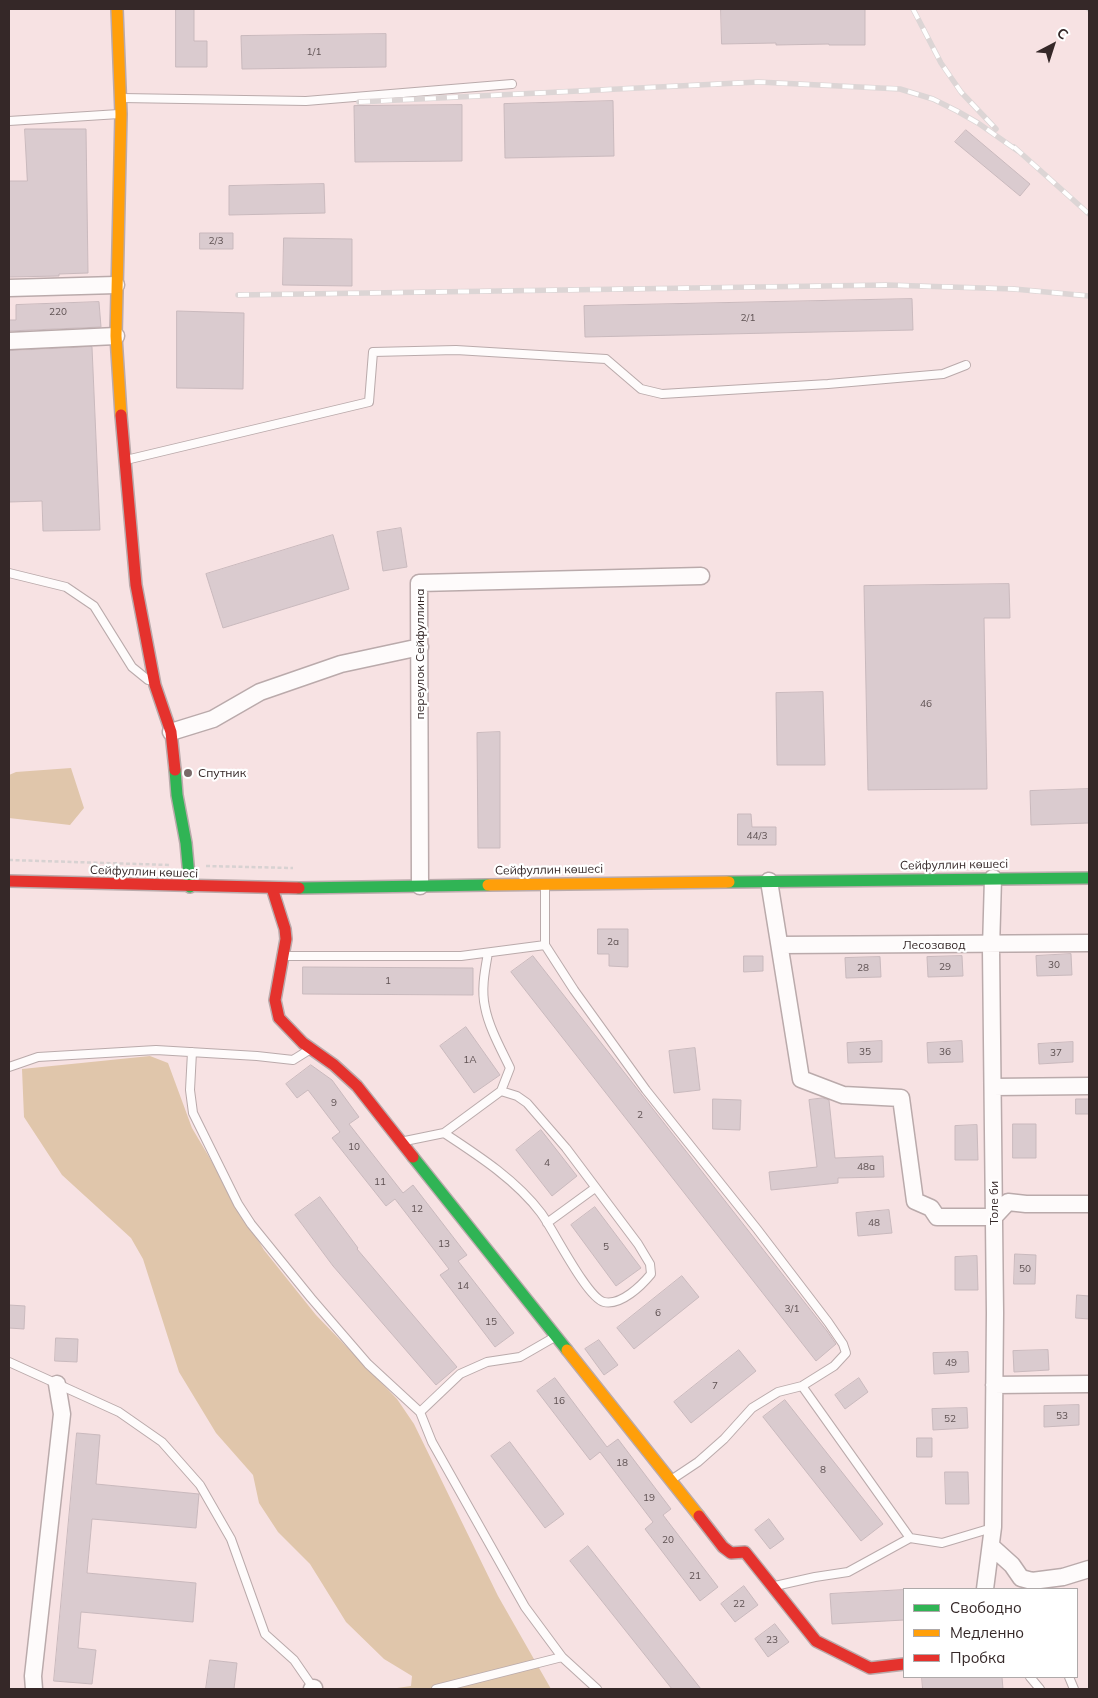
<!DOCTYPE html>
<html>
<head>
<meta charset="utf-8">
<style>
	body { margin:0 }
	#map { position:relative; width:1098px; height:1698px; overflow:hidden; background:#f7e2e3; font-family:Mulish,sans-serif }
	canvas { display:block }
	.frame { position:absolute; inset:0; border:10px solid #352828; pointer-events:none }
	.legend { position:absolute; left:903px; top:1588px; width:175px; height:90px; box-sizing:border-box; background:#fff; border:1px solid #aea9a9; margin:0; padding:6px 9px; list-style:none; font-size:15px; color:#352828 }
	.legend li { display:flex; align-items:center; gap:10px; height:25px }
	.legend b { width:25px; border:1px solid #aea9a9 }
	.north { position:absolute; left:1028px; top:20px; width:50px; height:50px; -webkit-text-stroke:4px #fff; paint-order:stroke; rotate:40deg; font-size:14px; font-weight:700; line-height:20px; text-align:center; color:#352828 }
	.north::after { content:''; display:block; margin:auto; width:18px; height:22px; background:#352828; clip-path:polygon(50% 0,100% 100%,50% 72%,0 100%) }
</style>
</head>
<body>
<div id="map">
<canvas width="1098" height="1698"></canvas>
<div class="frame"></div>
<ul class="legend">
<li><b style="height:6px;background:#30b455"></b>Свободно</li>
<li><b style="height:6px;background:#ff9f0a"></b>Медленно</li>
<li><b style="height:6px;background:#e5322d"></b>Пробка</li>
</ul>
<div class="north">С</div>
</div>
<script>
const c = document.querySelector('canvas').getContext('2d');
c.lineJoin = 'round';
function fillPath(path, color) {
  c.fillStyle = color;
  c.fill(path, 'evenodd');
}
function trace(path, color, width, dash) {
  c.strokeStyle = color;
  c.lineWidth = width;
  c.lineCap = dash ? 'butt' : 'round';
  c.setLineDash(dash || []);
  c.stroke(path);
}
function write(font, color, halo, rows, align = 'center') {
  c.font = font + ' Mulish,sans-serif';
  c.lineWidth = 4.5;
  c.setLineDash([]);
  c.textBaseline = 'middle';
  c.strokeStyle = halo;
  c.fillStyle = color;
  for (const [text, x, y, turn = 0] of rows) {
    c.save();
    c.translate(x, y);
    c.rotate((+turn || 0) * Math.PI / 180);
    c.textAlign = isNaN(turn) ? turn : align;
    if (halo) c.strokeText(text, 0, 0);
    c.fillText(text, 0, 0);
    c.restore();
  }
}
const green = new Path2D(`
	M71 768 84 808 70 825 9 818V775L16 772Z
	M150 1056 168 1063 192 1128 264 1250 316 1315 397 1399 414 1424 498 1596 551 1689H390L411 1686 412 1676 384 1659 346 1622 310 1564 278 1532 259 1503 253 1475 216 1433 179 1372 143 1259 131 1238 62 1175 24 1117 22 1069Z`);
const building = new Path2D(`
	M176 9H194V41H207V67H176Z
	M721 9H865V45H829V44L776 45V43L722 44Z
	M386 34V67L242 69 241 36Z
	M613 101 614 156 505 158 504 104Z
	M462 105V161L355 162 354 106Z
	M25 129H86L88 273 59 274V276L9 277V181H27Z
	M966 130 1030 184 1020 196 955 142Z
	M324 184 325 213 229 215V186Z
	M200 233H233V249H200Z
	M284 238 352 239V286L283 285Z
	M912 299 913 330 585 337 584 306Z
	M99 302 101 327 9 331V320H16V305Z
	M177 311 244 313 243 389 177 388Z
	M92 347 100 530 43 531 42 501 9 502V351Z
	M401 528 407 567 383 571 377 532Z
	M333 535 349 589 223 628 206 574Z
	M1009 584 1010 618H984L987 789 868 790 864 586Z
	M823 692 825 765H777L776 693Z
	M500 732V848H478L477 733Z
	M1089 789V823L1031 825 1030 791Z
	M738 814H751L752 827H776V845H738Z
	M598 929H628V967L609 966V954H598Z
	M1071 954 1072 975 1037 976 1036 956Z
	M533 956 827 1331 836 1344 816 1361 511 972Z
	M744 956H763V971L744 972Z
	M962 956 963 976 928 977 927 957Z
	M880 957 881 977 846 978 845 958Z
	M303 967 473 968V995L303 994Z
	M466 1027 500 1075 474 1093 440 1046Z
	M882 1041V1062L848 1063 847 1043Z
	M962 1041 963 1062 928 1063 927 1043Z
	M1073 1042V1062L1039 1064 1038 1044Z
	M695 1048 700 1090 674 1093 669 1051Z
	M311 1065 332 1080 359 1117 349 1124 403 1193 413 1185 467 1255 458 1261 514 1333 495 1347 440 1275 449 1269 395 1199 386 1206 332 1138 340 1132 308 1090 297 1098 286 1084Z
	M823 1098 829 1100 835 1158 883 1156 884 1177 838 1178V1183L771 1190 769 1172 817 1167 809 1100Z
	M713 1099 741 1100 740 1130 713 1129Z
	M1076 1099H1089V1114H1076Z
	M1013 1124H1036V1158H1013Z
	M977 1125 978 1160H955V1126Z
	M541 1130 577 1176 552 1196 516 1150Z
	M320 1197 358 1248 357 1249 457 1367 436 1385 333 1266 295 1215Z
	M595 1207 641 1268 616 1286 571 1225Z
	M889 1210 892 1233 858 1236 856 1213Z
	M1015 1254 1036 1255 1035 1284H1014Z
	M977 1256 978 1290H955V1257Z
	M682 1276 699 1297 634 1349 617 1328Z
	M1077 1295 1089 1296V1319L1076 1318Z
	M9 1305 25 1306 24 1329 9 1328Z
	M56 1338 78 1339 77 1362 55 1361Z
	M599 1340 618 1365 604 1375 585 1349Z
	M739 1350 756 1371 691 1423 674 1402Z
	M1048 1350 1049 1370 1014 1372 1013 1351Z
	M968 1352 969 1372 934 1374 933 1353Z
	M555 1378 607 1447 618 1439 671 1509 663 1515 718 1587 700 1601 645 1529 653 1522 600 1452 590 1460 537 1391Z
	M859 1378 868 1392 845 1409 835 1395Z
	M785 1400 883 1524 861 1541 763 1417Z
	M1079 1405V1425L1044 1427V1406Z
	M967 1408 968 1428 933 1430 932 1409Z
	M77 1433 100 1435 96 1484 199 1494 196 1528 92 1519 87 1573 196 1583 193 1622 81 1612 78 1648 96 1650 92 1684 54 1681Z
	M917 1438H932V1457H917Z
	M510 1442 564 1514 545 1528 491 1456Z
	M945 1472H968L969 1504H946Z
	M769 1519 784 1539 770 1549 755 1530Z
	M588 1546 701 1689H672L570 1561Z
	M744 1586 758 1605 735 1622 721 1604Z
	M904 1590V1620L832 1624 830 1594Z
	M775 1624 789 1642 768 1657 755 1639Z
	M210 1660 237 1663 234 1689H206Z
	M922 1677H1002L1003 1689H923Z`);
const path = new Path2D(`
	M1087 9 1089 11
	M9 860 170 865
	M206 866 293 868`);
const lane = new Path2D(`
	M122 98 306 101 512 84
	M9 121 119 114
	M126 460 369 402 373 352 456 350 606 359 641 389 662 394 828 384 943 374 966 365
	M9 573 66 587 94 606 132 667 148 680
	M545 886V945L574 990 646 1090 757 1229 828 1322 843 1344 846 1353 834 1366 802 1386 778 1392 752 1408 724 1439 698 1462 671 1480
	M285 956H461L545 945
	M192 1052 190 1090 193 1113 238 1204 251 1224 311 1298 368 1364 420 1412 460 1374 487 1362 520 1357 553 1338
	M9 1067 38 1057 156 1050 257 1056 293 1060 309 1050
	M444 1133C479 1156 516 1180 541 1213 553 1229 587 1298 604 1302 621 1306 642 1285 651 1274L650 1264 638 1244 566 1148 527 1103 517 1096 501 1091
	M405 1141 444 1133 501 1091 510 1068C501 1049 489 1028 485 1007 481 989 485 970 488 953
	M547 1223 595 1188
	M9 1362 119 1412 162 1442 200 1485 231 1539 265 1634 294 1660 314 1689
	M802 1386 910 1538
	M420 1412 432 1442 525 1607 562 1657 597 1689
	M775 1586 815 1577 848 1572 910 1538 942 1543 992 1528
	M1030 1677 1040 1689
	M1069 1677 1074 1689
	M436 1689 562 1657`);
const street = new Path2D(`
	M9 288 116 285
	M9 341 116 336
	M171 732 213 719 260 692 341 664 420 647
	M769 881 801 1079 843 1095 901 1098 915 1201 931 1208 937 1217H994L1008 1202 1026 1204H1089
	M420 886 419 583 701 576
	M780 945 1089 943
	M993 1087 1089 1086
	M994 1385 1089 1384
	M991 1546 1012 1565 1021 1578 1032 1581 1063 1577 1089 1569
	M985 1589 993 1527 995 1313 991 949 993 878
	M34 1689 33 1676 62 1414 57 1384
	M312 1689 314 1688`);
const fast = new Path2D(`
	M175 770 177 795 186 843 190 887
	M729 882 1089 878
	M299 888 488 885
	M413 1157 567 1350`);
const slow = new Path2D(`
	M117 9 121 114 116 336 121 415
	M488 885 729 882
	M567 1350 699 1516`);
const jam = new Path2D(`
	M121 415 136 585 155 685 171 732 175 770
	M9 881 299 888
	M272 888 285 929 286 939 275 1000 279 1018 303 1043 334 1065 357 1086 413 1157
	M699 1516 723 1547 731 1553 745 1552 816 1641 870 1668 904 1664`);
const rail = new Path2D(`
	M913 9 941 63 961 92 996 129
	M359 102 758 82 900 89 933 99 957 111 978 123 1018 151
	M1014 147 1089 214
	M238 295 887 285 1014 289 1089 296`);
const markers = [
	[188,773,5,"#796969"]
];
const numberNames = [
	["1/1",314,52],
	["2/3",216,241],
	["220",58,312],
	["2/1",748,318],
	["46",926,704],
	["44/3",757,836],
	["2а",613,942],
	["30",1054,965],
	["29",945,967],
	["28",863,968],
	["1",388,981],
	["35",865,1052],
	["36",945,1052],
	["37",1056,1053],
	["1А",470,1060],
	["9",334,1103],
	["2",640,1115],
	["10",354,1147],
	["4",547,1163],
	["48а",866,1167],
	["11",380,1182],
	["12",417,1209],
	["48",874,1223],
	["13",444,1244],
	["5",606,1247],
	["50",1025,1269],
	["14",463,1286],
	["3/1",792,1309],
	["6",658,1313],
	["15",491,1322],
	["49",951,1363],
	["7",715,1386],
	["16",559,1401],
	["53",1062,1416],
	["52",950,1419],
	["18",622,1463],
	["8",823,1470],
	["19",649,1498],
	["20",668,1540],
	["21",695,1576],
	["22",739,1604],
	["23",772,1640]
];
const streetNames = [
	["переулок Сейфуллина",420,654,-90],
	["Сейфуллин көшесі",954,865,-1],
	["Сейфуллин көшесі",549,870,-1],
	["Сейфуллин көшесі",144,872,2],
	["Лесозавод",934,945],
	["Толе би",994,1203,-90]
];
const poiNames = [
	["Спутник",198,773]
];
fillPath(green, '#e0c6ab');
fillPath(building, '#dacbcf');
trace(building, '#c9b9bd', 1);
trace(lane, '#baaaab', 10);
trace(street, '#baaaab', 19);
trace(fast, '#baaaab', 14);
trace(slow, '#baaaab', 14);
trace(jam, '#baaaab', 14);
trace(path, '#d8d2d2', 2.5, [4, 2.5]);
trace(lane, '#fefbfb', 8);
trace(street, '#fefbfb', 16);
trace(fast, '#30b455', 11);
trace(slow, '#ff9f0a', 11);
trace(jam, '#e5322d', 11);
trace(rail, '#dcd5d5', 5.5);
trace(rail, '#fff', 4, [11]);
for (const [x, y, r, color] of markers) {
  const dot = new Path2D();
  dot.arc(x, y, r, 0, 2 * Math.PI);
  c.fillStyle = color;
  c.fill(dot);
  trace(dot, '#fff', 2);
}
write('10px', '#5e5152', null, numberNames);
write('12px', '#352828', '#fff', streetNames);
write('12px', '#352828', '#fff', poiNames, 'left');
</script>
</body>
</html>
